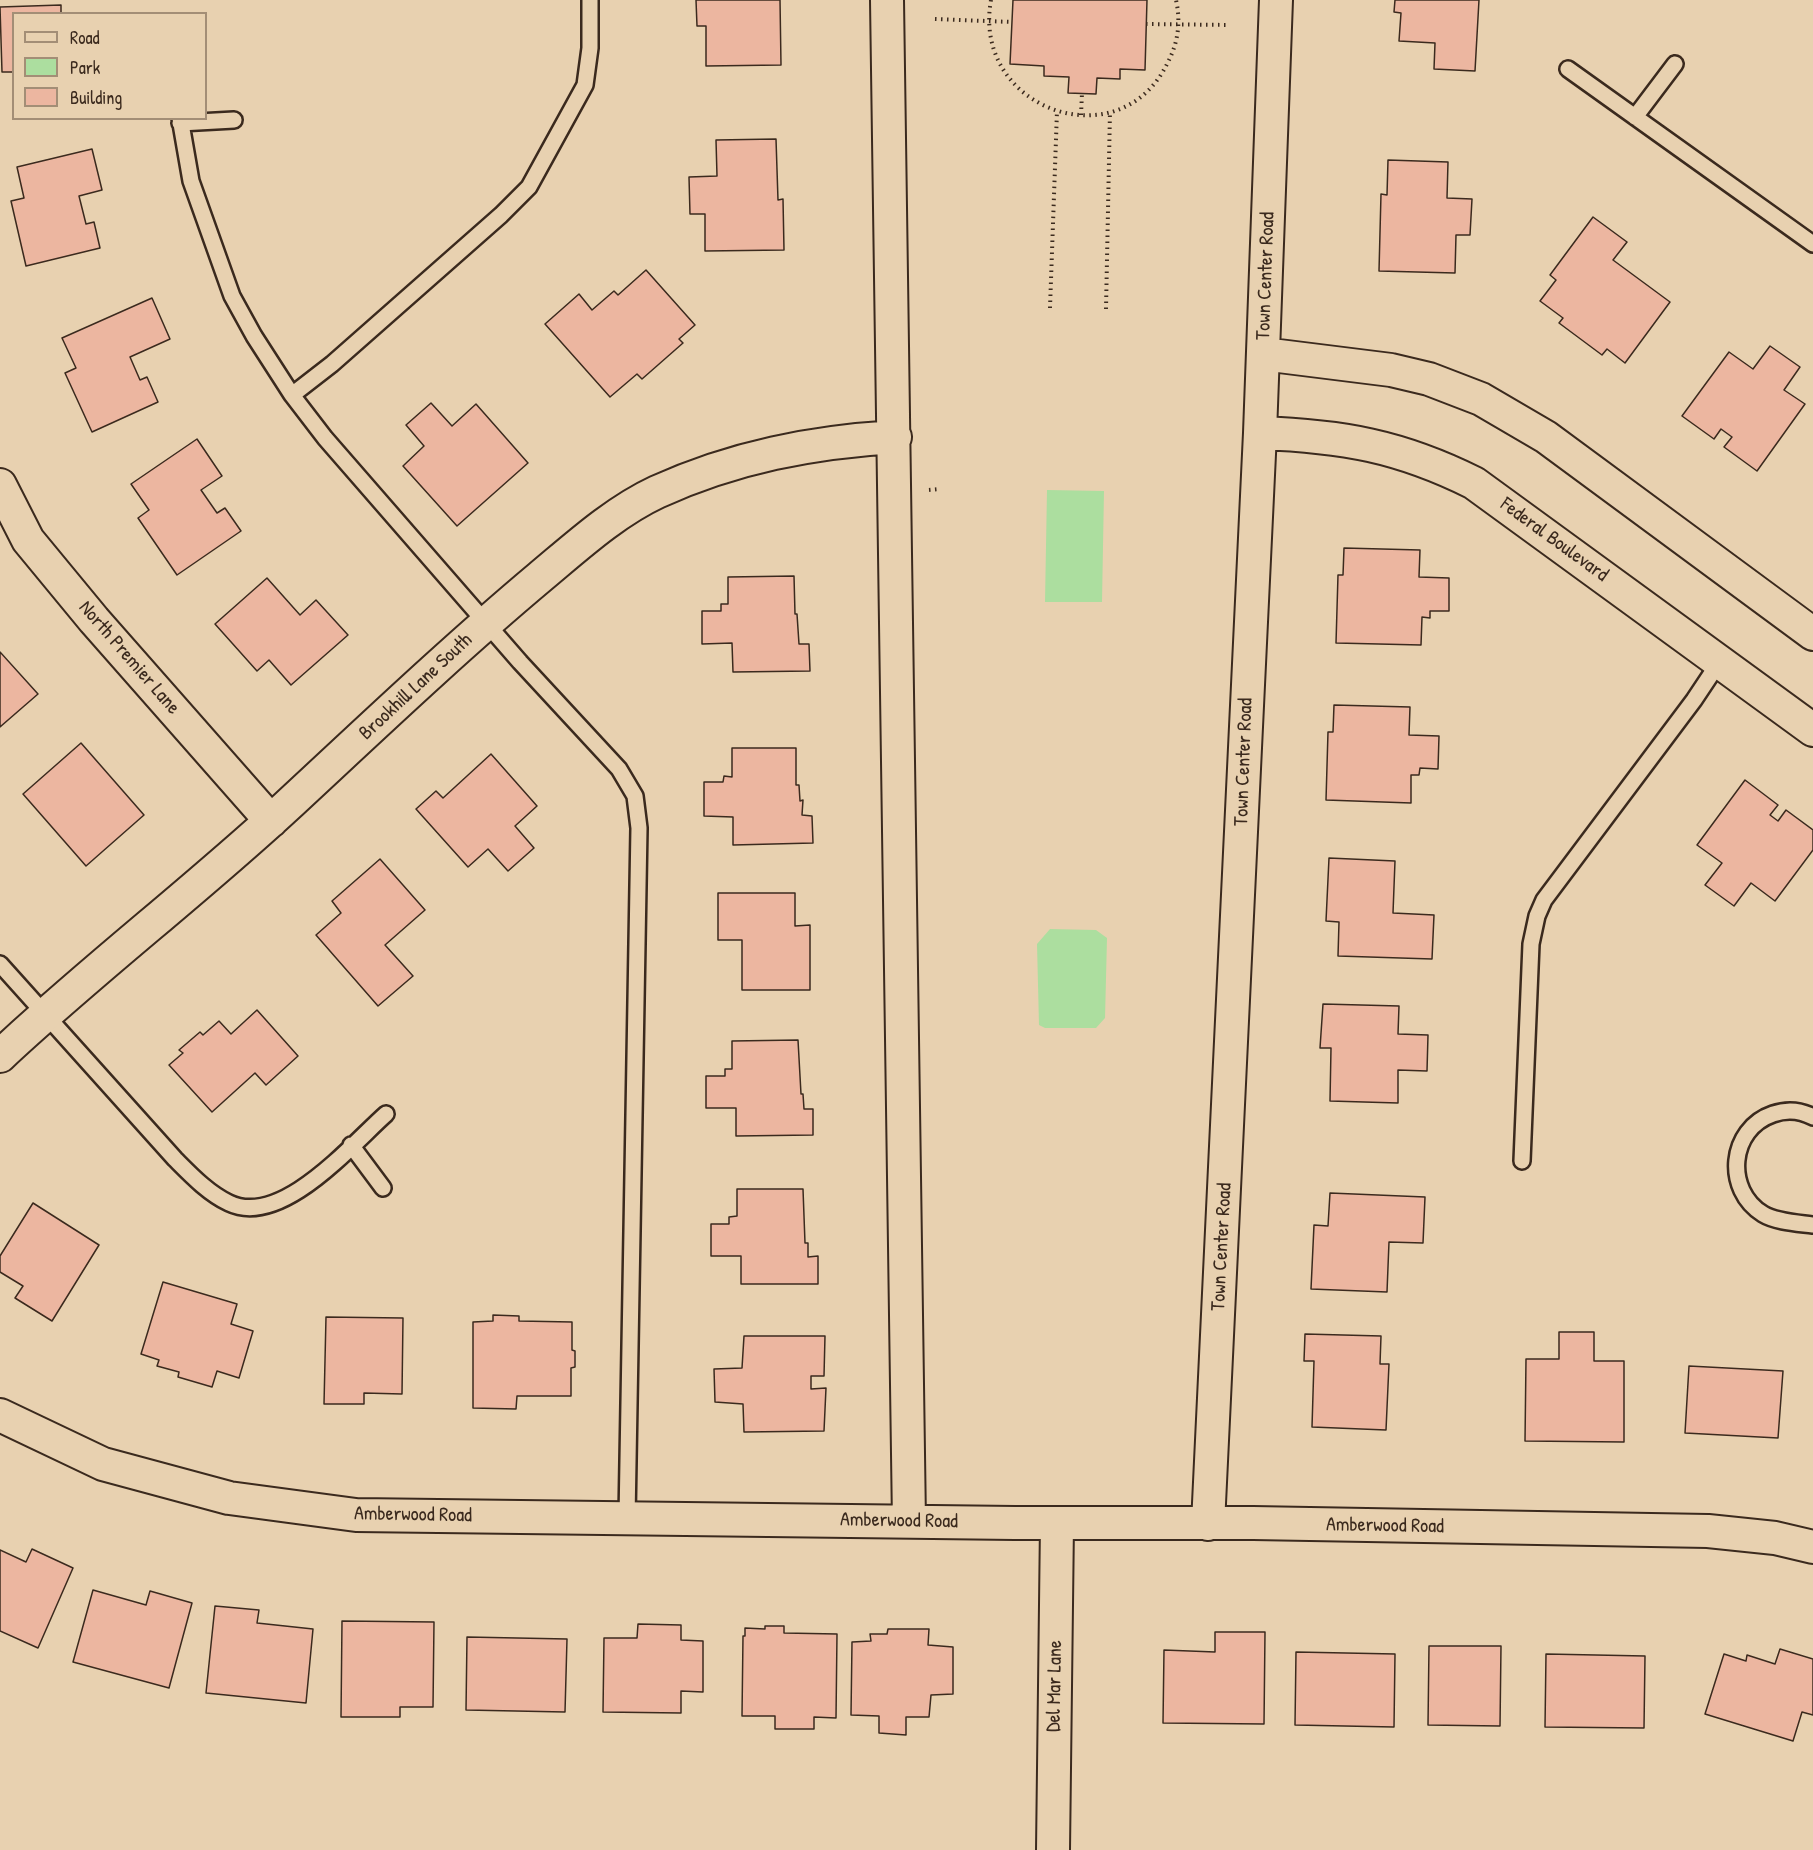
<!DOCTYPE html>
<html>
<head>
<meta charset="utf-8">
<style>
	body { margin:0 }
	#map { position:relative; width:1813px; height:1850px; overflow:hidden; background:#e8d1b0; font-family:"Patrick Hand",sans-serif }
	canvas { display:block }
	.legend { position:absolute; left:12px; top:12px; width:195px; height:108px; box-sizing:border-box; background:#e8d1b0; border:2px solid #a38e76; margin:0; padding:8px 10px; list-style:none; font-size:18px; color:#3b2a1e }
	.legend li { display:flex; align-items:center; gap:12px; height:30px }
	.legend b { width:30px; border:2px solid #a38e76 }
</style>
</head>
<body>
<div id="map">
<canvas width="1813" height="1850"></canvas>
<ul class="legend">
<li><b style="height:8px;background:#e8d1b0"></b>Road</li>
<li><b style="height:16px;background:#acde9f"></b>Park</li>
<li><b style="height:16px;background:#ecb6a0"></b>Building</li>
</ul>
</div>
<script>
const c = document.querySelector('canvas').getContext('2d');
c.lineJoin = 'round';
function fillPath(path, color) {
  c.fillStyle = color;
  c.fill(path, 'evenodd');
}
function trace(path, color, width, dash) {
  c.strokeStyle = color;
  c.lineWidth = width;
  c.lineCap = dash ? 'butt' : 'round';
  c.setLineDash(dash || []);
  c.stroke(path);
}
function write(font, color, halo, rows, align = 'center') {
  c.font = font + ' "Patrick Hand",sans-serif';
  c.lineWidth = 4.5;
  c.setLineDash([]);
  c.textBaseline = 'middle';
  c.strokeStyle = halo;
  c.fillStyle = color;
  for (const [text, x, y, turn = 0] of rows) {
    c.save();
    c.translate(x, y);
    c.rotate((+turn || 0) * Math.PI / 180);
    c.textAlign = isNaN(turn) ? turn : align;
    if (halo) c.strokeText(text, 0, 0);
    c.fillText(text, 0, 0);
    c.restore();
  }
}
const green = new Path2D(`
	M1047 490 1104 491 1102 602H1045Z
	M1050 929 1096 930 1107 938 1105 1018 1096 1028H1045L1039 1025 1037 944Z`);
const building = new Path2D(`
	M696 0H780L781 65 706 66V26H697Z
	M1013 0H1147L1145 70 1120 69V79L1097 78 1096 94 1068 93 1069 77 1044 76V66L1010 64Z
	M1395 0H1479L1475 71 1434 69 1435 43 1399 41 1401 13 1394 12Z
	M61 5V14H14V72H2L0 7Z
	M776 139 778 200 783 199 784 250 705 251V214H690L689 177 717 176 716 140Z
	M92 149 102 190 79 196 86 224 94 222 100 248 26 266 11 201 24 198 17 167Z
	M1388 160 1448 162 1447 198 1472 199 1470 235H1456L1455 273 1379 271 1381 194 1387 195Z
	M1593 217 1627 242 1613 260 1670 302 1625 363 1607 349 1602 355 1559 323 1563 318 1540 301 1556 280 1550 275Z
	M646 270 695 325 679 339 683 343 642 379 637 374 610 397 545 324 579 294 592 310 614 291 618 295Z
	M152 298 170 339 130 357 140 380 147 377 158 402 92 432 65 373 76 368 62 338Z
	M1770 346 1800 367 1784 390 1805 404 1757 471 1724 447 1732 437 1721 429 1714 439 1682 416 1729 352 1753 369Z
	M431 403 452 426 476 404 528 463 457 526 403 466 424 446 406 425Z
	M197 439 222 476 201 490 217 513 225 508 241 531 177 575 138 518 149 510 131 484Z
	M1344 548 1420 550 1419 577 1449 578V611H1430V618L1422 617 1421 645 1336 643 1338 575H1343Z
	M794 576 795 614H797L799 644H809L810 671 733 672 732 643 702 644V611H721V604H728V577Z
	M267 578 300 615 316 600 348 635 291 685 269 660 257 671 215 624Z
	M0 652 38 694 0 727Z
	M1334 705 1410 707 1409 735 1439 736 1438 769 1420 768 1419 775H1411V803L1326 800 1328 732H1333Z
	M81 743 144 815 86 866 23 794Z
	M732 748H796V785H799L800 801 803 800 802 815 812 816 813 843 733 845V817L704 816V782H723L724 776 732 777Z
	M491 754 537 806 515 826 534 848 508 871 488 849 468 867 416 809 436 791 443 798Z
	M1745 780 1778 805 1770 815 1778 821 1786 810 1813 830V850L1775 901 1751 883 1734 906 1705 885 1722 863 1697 845Z
	M1329 858 1395 861 1393 913 1434 915 1432 959 1338 956 1339 922 1326 921Z
	M380 859 425 910 385 945 413 976 378 1006 316 935 341 913 332 901Z
	M718 893H795V926L810 925V990H742V940H718Z
	M1323 1004 1399 1006 1398 1034 1428 1035 1427 1071 1398 1070V1103L1330 1101 1331 1048H1320Z
	M257 1010 298 1056 266 1085 255 1073 212 1112 169 1065 183 1053 179 1050 200 1032 203 1035 219 1021 231 1034Z
	M798 1040 801 1094H803L804 1109H813V1135L736 1136V1108H706V1076H725V1069H732V1041Z
	M737 1189H803L805 1243H808V1257L818 1256V1284H741V1256H711V1224H729V1217L737 1216Z
	M1330 1193 1425 1197 1423 1243 1389 1242 1387 1292 1311 1289 1314 1225 1328 1226Z
	M33 1203 99 1245 52 1321 15 1298 23 1286 0 1272V1256Z
	M163 1282 237 1304 231 1324 253 1331 239 1378 217 1371 212 1387 178 1377 179 1372 157 1366 159 1360 141 1354Z
	M493 1315 519 1316V1321L572 1322V1350L575 1351V1367L571 1368V1396H517L516 1409 473 1408V1322L493 1321Z
	M326 1317 403 1318 402 1394 364 1393V1404H324Z
	M1559 1332H1594V1361H1624V1442L1525 1441 1526 1359H1559Z
	M1305 1334 1381 1336 1380 1364H1389L1386 1430 1312 1427 1314 1361H1304Z
	M744 1336H825L824 1376H811V1389L826 1388 824 1431 744 1432 743 1404 715 1402 714 1369 742 1368Z
	M1689 1366 1783 1371 1778 1438 1685 1433Z
	M32 1549 73 1568 38 1648 0 1631V1550L26 1562Z
	M93 1590 146 1605 150 1591 192 1603 169 1688 73 1662Z
	M215 1606 259 1610 257 1623 313 1629 306 1703 206 1693Z
	M342 1621 434 1622 433 1707H400V1717H341Z
	M638 1624 681 1625V1640L703 1641V1692L681 1691V1713L603 1712 604 1638H637Z
	M765 1626H784V1633L837 1634 836 1718 814 1717V1729H775V1716H742L743 1636H745V1628L765 1629Z
	M888 1629H929L928 1645 953 1647V1694L931 1695 929 1717H906V1735L879 1733V1716L851 1715 852 1642 871 1641 870 1634H887Z
	M1215 1632H1265L1264 1724 1163 1723 1164 1650 1215 1652Z
	M467 1637 567 1639 565 1712 466 1710Z
	M1429 1646H1501L1500 1726 1428 1725Z
	M1780 1649 1813 1659V1715L1802 1712 1793 1741 1705 1714 1724 1654 1746 1661 1747 1655 1775 1664Z
	M1296 1652 1395 1654 1394 1727 1295 1725Z
	M1546 1654 1645 1656 1644 1728 1545 1727Z`);
const path = new Path2D(`
	M991 0C971 110 1121 162 1168 62 1178 43 1181 22 1176 0
	M935 19 1012 22
	M1146 24 1230 25
	M1081 115 1082 93
	M1050 308 1057 111
	M1106 309 1110 111
	M929 490 940 489`);
const service = new Path2D(`
	M1568 69 1813 244
	M1635 117 1675 64
	M180 118 191 181 232 296 254 336 292 395 325 438 520 662 619 769 635 796 639 828 627 1518
	M180 123 234 120
	M292 395 332 364 501 215 529 187 585 85 590 48V0
	M0 964 175 1159C191 1175 208 1193 229 1203 281 1228 350 1146 386 1114
	M1813 1117C1800 1110 1787 1109 1773 1114 1729 1129 1724 1190 1763 1214 1776 1222 1798 1223 1813 1225
	M351 1145 383 1188
	M1522 1161 1531 944 1537 916 1544 900 1694 700 1720 661`);
const minor = new Path2D(`
	M887 0 909 1521
	M1263 354 1391 370 1429 379 1481 399 1546 437 1813 634
	M1260 433C1342 436 1400 446 1474 483L1813 730
	M0 485 28 540 94 620 271 821
	M0 1056C93 969 194 892 287 806 370 729 453 650 540 577 576 547 614 512 657 492 734 457 812 442 895 437
	M0 1415 103 1464 229 1498 356 1515 1015 1523H1253L1708 1531 1775 1538 1813 1547
	M1208 1524 1260 433 1276 0
	M1053 1850 1057 1523`);
const streetNames = [
	["Town Center Road",1266,276,-88],
	["Federal Boulevard",1554,540,36],
	["North Premier Lane",129,658,49],
	["Brookhill Lane South",416,687,-43],
	["Town Center Road",1244,762,-88],
	["Town Center Road",1222,1247,-87],
	["Amberwood Road",413,1515,1],
	["Amberwood Road",899,1521,1],
	["Amberwood Road",1385,1526,1],
	["Del Mar Lane",1055,1686,-89]
];
fillPath(green, '#acde9f');
fillPath(building, '#ecb6a0');
trace(building, '#3b2a1e', 1.5);
trace(service, '#3b2a1e', 20);
trace(minor, '#3b2a1e', 36);
trace(path, '#3b2a1e', 4, [1.5, 4.5]);
trace(service, '#e8d1b0', 15);
trace(minor, '#e8d1b0', 32);
write('20px', '#3b2a1e', '#e8d1b0', streetNames);
</script>
</body>
</html>
